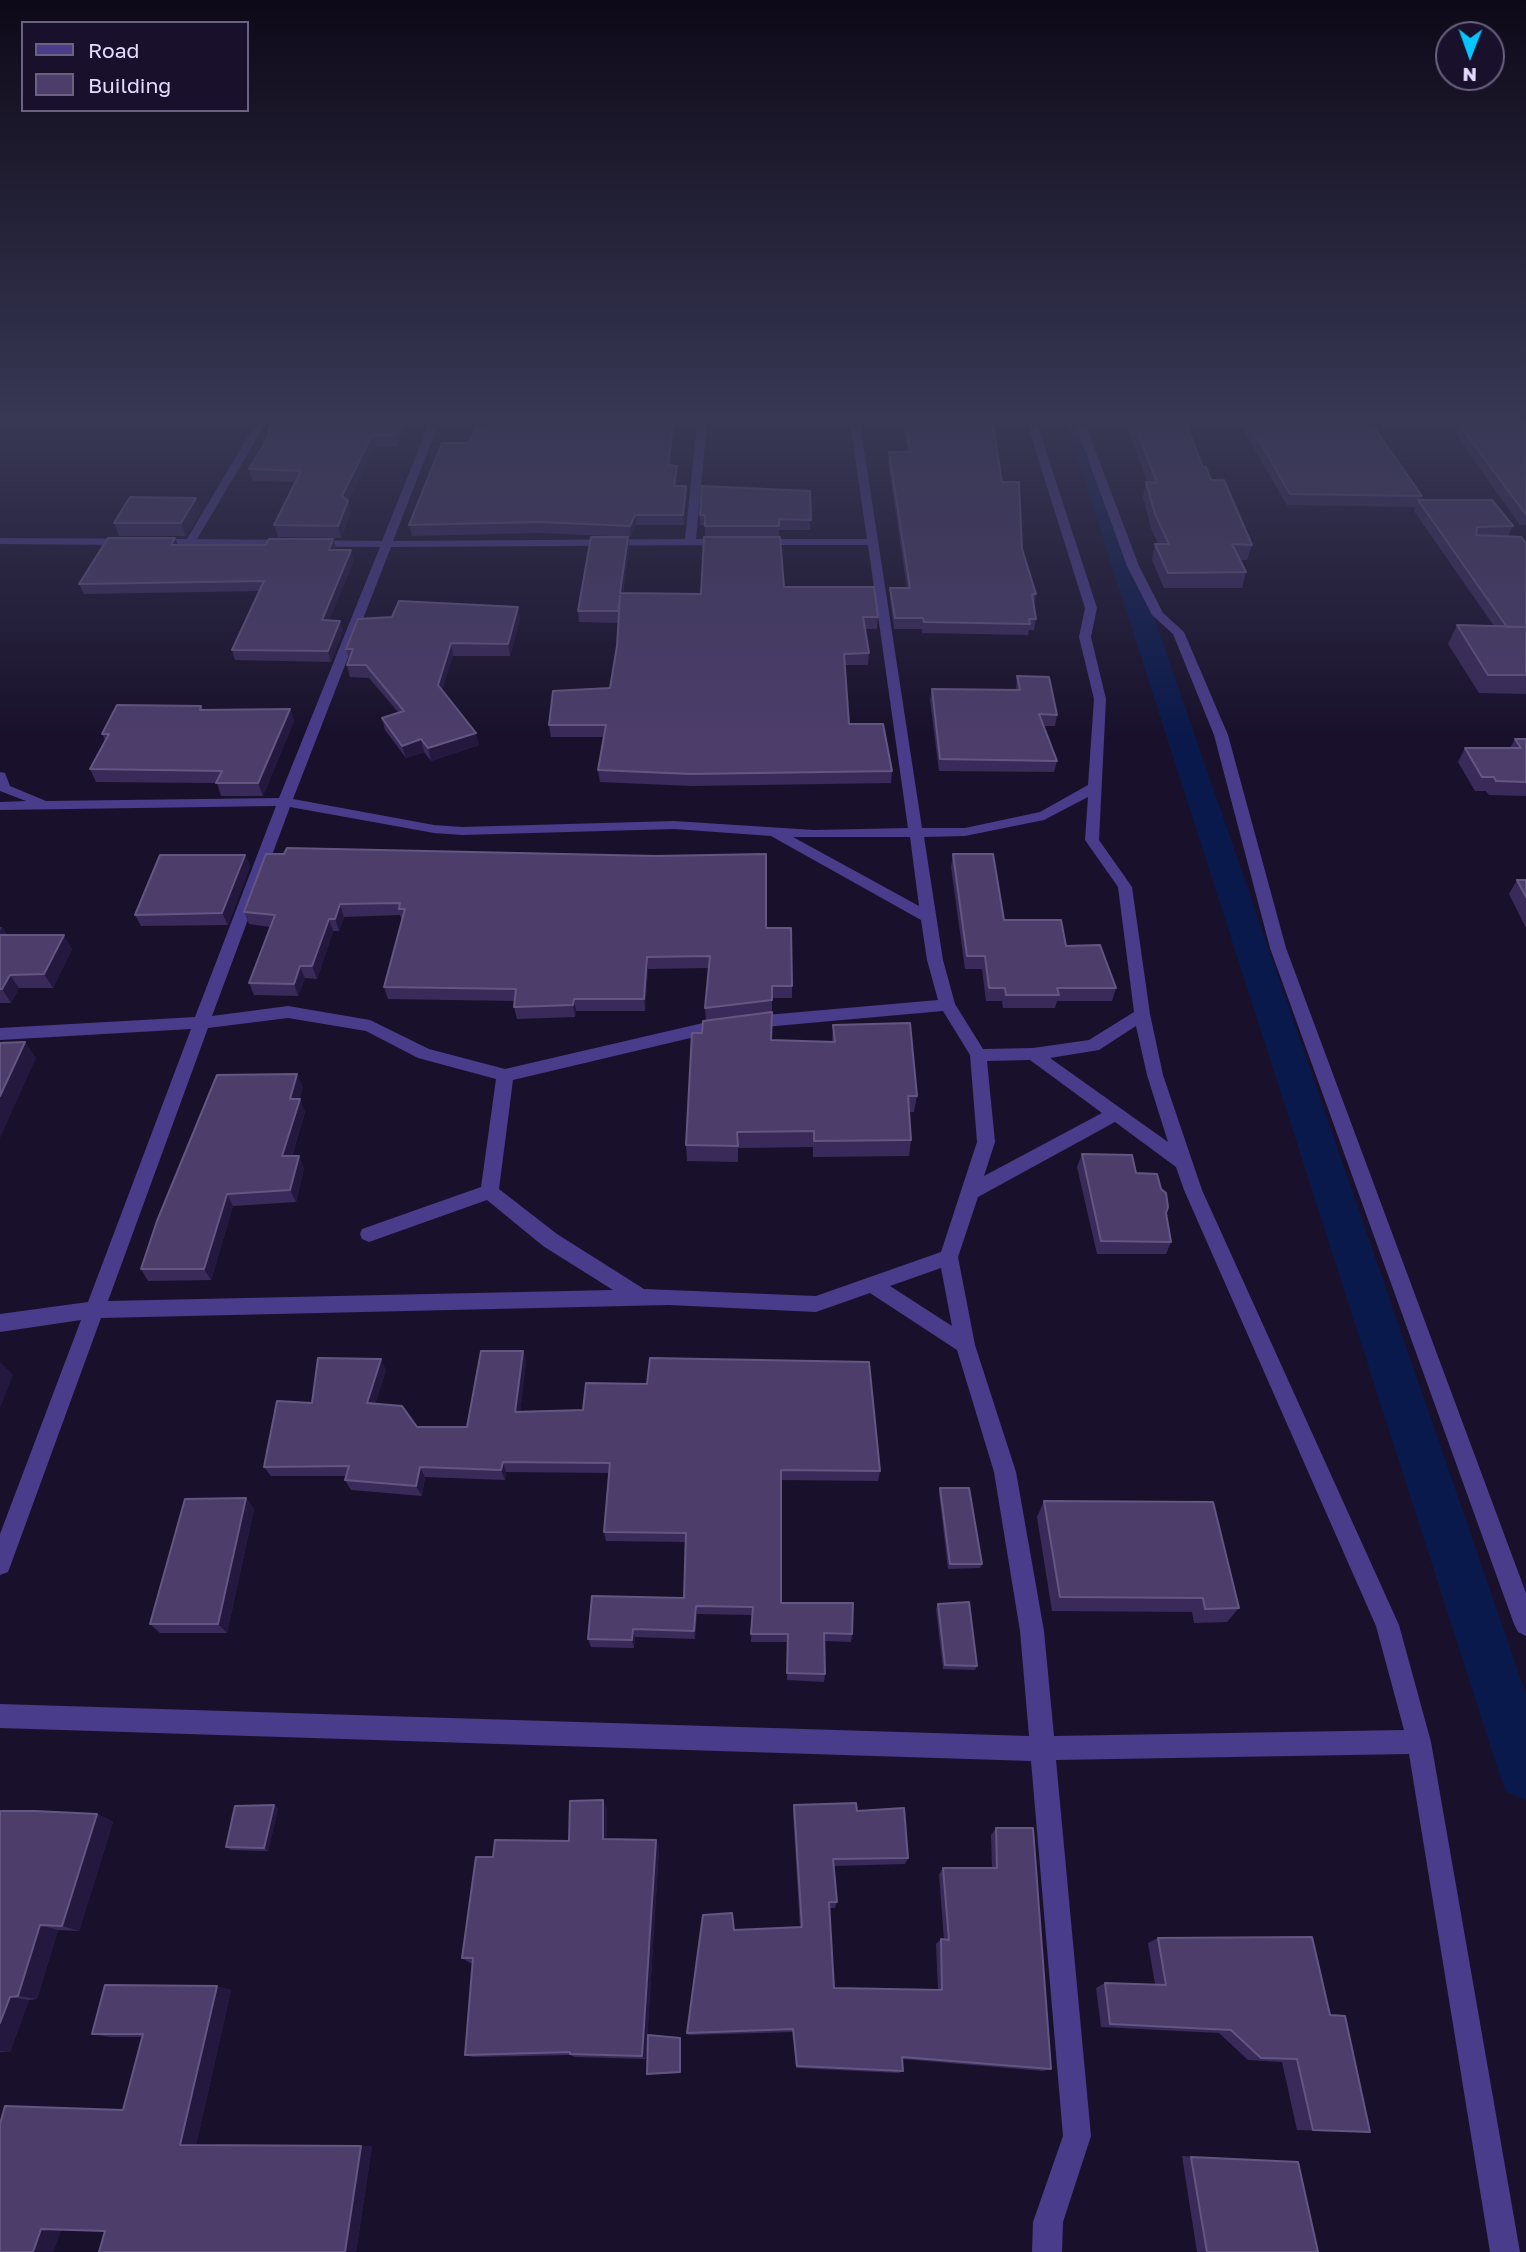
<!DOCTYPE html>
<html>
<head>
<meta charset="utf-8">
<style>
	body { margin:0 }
	#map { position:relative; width:1526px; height:2252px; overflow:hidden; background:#19112b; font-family:"Golos Text",sans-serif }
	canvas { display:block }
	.legend { position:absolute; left:21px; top:21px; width:228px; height:91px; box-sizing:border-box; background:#19112b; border:2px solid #6a6280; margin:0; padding:9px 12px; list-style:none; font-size:21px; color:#e4dbff }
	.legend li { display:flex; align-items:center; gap:14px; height:35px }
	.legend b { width:35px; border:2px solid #6a6280 }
	.north { position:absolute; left:1435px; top:21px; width:70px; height:70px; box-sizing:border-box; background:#19112b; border:2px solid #6a6280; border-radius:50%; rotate:181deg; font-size:19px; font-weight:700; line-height:28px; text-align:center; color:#e4dbff }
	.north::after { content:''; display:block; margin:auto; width:24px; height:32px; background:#07c5ff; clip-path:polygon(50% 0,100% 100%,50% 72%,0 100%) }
</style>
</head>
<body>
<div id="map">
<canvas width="1526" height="2252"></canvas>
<ul class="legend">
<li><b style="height:9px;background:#493c8a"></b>Road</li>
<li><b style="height:19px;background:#4c3d6a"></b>Building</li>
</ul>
<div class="north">N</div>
</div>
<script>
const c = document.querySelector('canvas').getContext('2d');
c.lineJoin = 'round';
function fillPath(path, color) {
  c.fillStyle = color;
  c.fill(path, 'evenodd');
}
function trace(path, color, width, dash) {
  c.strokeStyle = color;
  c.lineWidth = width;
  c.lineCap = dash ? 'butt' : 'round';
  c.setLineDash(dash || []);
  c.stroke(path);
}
const canal = new Path2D(`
	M1066 423H1087L1526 1694V1800L1507 1792 1499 1773Z`);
const minor = new Path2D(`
	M256 423H266L197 539 382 541 429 423H439L393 541 685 539 697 423H707L696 539H728L733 542 728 545 391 547 293 799 434 825 462 827 674 821 814 830 908 828 868 545H756L751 542 756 539H867L850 423H860L922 828H965L1040 812 1088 785 1094 699 1079 637 1085 608 1027 423H1037L1097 608 1091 637 1106 699 1099 840 1132 887 1150 1014 1163 1075 1202 1190 1399 1625 1431 1742 1520 2252H1490L1409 1754 1056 1760 1091 2136 1063 2222 1062 2252H1032L1033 2222 1063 2136 1031 1761 0 1728V1704L1029 1736 1020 1631 994 1472 957 1350 870 1293 816 1312 669 1305 101 1318 11 1564 8 1572 0 1575V1534L81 1320 0 1332V1314L88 1302 191 1029 0 1040V1028L195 1017 276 806 0 810V802L26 801 0 791V772L5 773 10 786 46 801 279 798 380 547 0 544V538L187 539ZM1088 797 1085 840 1118 887 1134 1012 1089 1040 1033 1048 983 1049 955 1004 943 960 924 837 965 836 1044 820ZM290 807 434 833 462 835 674 829 771 836 921 920 927 960 938 1000 720 1019 505 1069 429 1049 370 1020 288 1006 212 1016ZM793 837H910L919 906ZM943 1011 970 1055 977 1142 941 1252 816 1296 644 1289 557 1234 499 1189 513 1080 720 1031ZM288 1018 366 1031 418 1058 496 1079 481 1187 362 1229 360 1234 362 1239 369 1242 487 1200 543 1246 613 1290 108 1301 208 1028ZM1136 1026 1147 1075 1168 1142 1050 1058 1099 1050ZM1030 1060 1102 1113 984 1176 995 1142 987 1061ZM1115 1122 1176 1167 1184 1190 1376 1626 1404 1730 1054 1736 1044 1631 1016 1472 975 1345 958 1257 978 1197ZM941 1268 952 1326 890 1286Z
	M1075 423H1085L1139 566 1163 613 1184 632 1228 735 1286 948 1526 1593V1636L1518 1632 1514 1624 1270 948 1214 735 1173 634 1152 615 1127 566Z`);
const wall = new Path2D(`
	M408 423 397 447H375L348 502 351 513 341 538 278 537 274 525 296 482 252 481 249 469 266 441Z
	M902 423 993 424 1002 482 1036 594 1034 605 1036 619 1034 630H1029L1028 635 922 633V629H894L890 599V588H907L888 463 889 452H908Z
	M1125 423H1186L1203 467 1252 545 1247 560H1240L1246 572 1242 588H1164L1152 560 1155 544H1158L1151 528 1143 497 1146 482 1148 483Z
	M1239 423H1371L1422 496 1420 500 1513 526 1508 536 1526 543V694L1479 693 1448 644 1457 625 1494 626 1414 511 1415 507 1287 505Z
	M1526 423V525H1520L1455 434 1459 424Z
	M497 425 670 465 678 476 676 486 687 496 684 525H636L630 537 541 533 412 536 409 525 469 443Z
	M810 491V530H779V536H705V525H700V515Z
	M201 511 186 536H119L114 523Z
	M628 537 629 549 623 593 701 594 784 587 878 617 877 629H865L869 653 868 665H845L849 724 892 771 891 783 692 786 600 782 598 770 604 737H551L549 725 610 688 617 646 618 623 579 622 578 611Z
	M333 539 336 550 354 560 329 620 343 631 331 662 235 660 232 650 260 591 84 594 79 584 178 545H266Z
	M520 619 510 656H453L442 690 479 745 431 761 424 752 406 758 385 730 382 718 398 712 369 678 350 677 347 665 349 659 346 649Z
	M1017 676 1057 715 1055 726H1044L1057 761 1054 772 939 771 930 700 932 689 1016 690Z
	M201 706 203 710 290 709 294 721 263 796H221L217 783 96 782 90 769 105 740 102 734Z
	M1515 739H1526V796L1489 795 1486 791H1475L1458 762 1465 748H1510Z
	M266 854 766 928 792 986V998H772V1012L706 1020 705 1008 709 968 648 969 645 1011H576L575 1017 517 1019 514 1007 515 1001 388 999 384 987 402 921 400 915 344 917 339 931H333L317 979 305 978 298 996 254 995 249 983 270 927 249 924 244 912Z
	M953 854 1004 920 1066 946 1116 988 1112 1001H1057L1055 1008H1003L1002 1001H986L982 969H965L951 867Z
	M245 855 250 866 228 925 141 926 135 915Z
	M1517 880H1526V928L1509 894Z
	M0 927H2L7 935 72 949 53 988H19L11 1003H0Z
	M833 1025 917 1096 914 1112H909L911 1140 909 1156 813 1157V1147L738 1148V1162L687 1161 686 1145 771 1040 832 1042Z
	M303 1087 299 1099 305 1112 292 1156 304 1168 296 1202 233 1206 211 1280 148 1281 141 1269Z
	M1082 1154 1136 1173 1166 1213 1171 1242 1166 1254H1097L1077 1167Z
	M523 1351 526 1361 520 1412 880 1471 878 1481 781 1480V1603L852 1634 851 1642 824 1641 825 1674 824 1682 787 1680 788 1642H751L752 1615 697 1614 695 1639 635 1637 634 1648 591 1647 588 1639 684 1598 685 1542 606 1541 604 1532 609 1473 506 1472 505 1480 425 1477 422 1496 351 1490 345 1480 346 1476H271L264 1467 312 1403 386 1370 375 1404 417 1427H467Z
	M940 1488 982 1564 980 1568 948 1569 939 1493Z
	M246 1498 254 1509 227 1633H160L150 1624Z
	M1044 1501 1239 1608 1227 1622 1194 1623 1192 1612 1052 1611 1037 1517Z
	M938 1604 977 1666 975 1670 943 1669 936 1609Z
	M274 1805 278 1809 268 1851 231 1850 226 1847Z
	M794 1805 857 1811 908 1858 905 1864 834 1866 837 1902 835 1908H829L834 1988 938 1990 936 1944 941 1939 944 1940 939 1874 943 1868H992L991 1835 996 1828 1051 2069 1043 2071 902 2059 903 2071 899 2073 796 2068 793 2032 689 2035 687 2033 734 1930 800 1927 793 1813Z
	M607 1809V1839L656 1840 659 1848 646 2059 575 2057 570 2055 473 2057 465 2055 473 1963H470L462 1958 569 1841Z
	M0 1811 97 1814 113 1822 79 1931 58 1930 37 1999 29 2000 10 2052H0Z
	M1158 1938 1330 2015 1370 2132 1297 2130 1282 2062 1248 2060 1219 2033 1101 2027 1096 1988 1105 1983 1155 1984 1148 1943Z
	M231 1990 196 2145 372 2146 356 2252H99L105 2231 61 2230 53 2252H0L123 2110 143 2037H110L92 2034Z
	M1182 2156 1298 2162 1318 2252H1197Z`);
const shadedWall = new Path2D(`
	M401 423H408L397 447 395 435Z
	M673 423H675L669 476 668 465Z
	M372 435 375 447 348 502 351 513 341 538 338 526 342 496Z
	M677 466 678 476 675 496 674 486Z
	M686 486 687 496 684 525 683 515Z
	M196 498 201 511 186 536 181 523Z
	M635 515 636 525 630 537V526Z
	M628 537 629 549 621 605 620 593Z
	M175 538 179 548 171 545Z
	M333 539 336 549 331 560 329 550Z
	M351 550 354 560 325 630 322 620Z
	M518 607 520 619 510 656 508 644Z
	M340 621 343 631 331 662 328 651Z
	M451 643 453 656 440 697 438 685Z
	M290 709 294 721 263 796 258 783Z
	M476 733 479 745 431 761 428 748Z
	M421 739 424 752 406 758 402 746Z
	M245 855 250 866 228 925 222 913Z
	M340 904 344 917 339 931 335 919Z
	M329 919 333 931 317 979 312 966Z
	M2 927 11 941 0 938V931Z
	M64 935 72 949 53 988 44 974Z
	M647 957 648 969 645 1011 644 999Z
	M300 966 305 978 298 996 294 984Z
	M10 975 19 988 11 1003 2 989Z
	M574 999 576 1011 575 1017 573 1005Z
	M25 1042 36 1058 0 1138V1096Z
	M297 1074 303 1087 296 1111 290 1099Z
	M300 1099 305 1112 288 1168 282 1156Z
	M299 1156 304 1168 296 1202 290 1190Z
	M227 1194 233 1206 211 1280 204 1269Z
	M523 1351 526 1361 519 1422 515 1412Z
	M381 1359 386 1370 372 1413 367 1403Z
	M0 1362 13 1375 0 1408Z
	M503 1462 506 1472 505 1480 501 1470Z
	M420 1467 425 1477 422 1496 416 1486Z
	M246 1498 254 1509 227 1633 218 1624Z
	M696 1606 697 1614 695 1639 694 1631Z
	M633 1629 635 1637 634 1648 632 1640Z
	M603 1800 607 1809V1847L603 1839Z
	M274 1805 278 1809 268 1851 264 1848Z
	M97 1814 113 1822 79 1931 62 1926Z
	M656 1840 659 1848 646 2059 642 2056Z
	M40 1925 58 1930 37 1999 18 1996Z
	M217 1986 231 1990 196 2145H180Z
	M10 1997 29 2000 10 2052 0 2051V2023Z
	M361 2146H372L356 2252H345Z
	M62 2227 53 2252H33L41 2229Z`);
const building = new Path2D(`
	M271 423H401L395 435H372L342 496 348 501 338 526 274 525 301 471 249 469 266 441Z
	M497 423H673L668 465 677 466 674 486H686L683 515H635L630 526 539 522 409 525 442 443H469L476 427 497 425Z
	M905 423 993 424 1002 482H1019L1022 549 1036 594H1032L1036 619H1029L1030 624 924 622 923 618H895L890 588H910L889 452H911Z
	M1134 423H1186L1203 467H1206L1211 480H1224L1252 545 1232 544 1246 572 1168 573 1155 544H1169L1155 514 1146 482 1157 483Z
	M1249 423H1371L1422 496 1290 494Z
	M1486 423H1526V515L1459 424Z
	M702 486 810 491 811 520 779 519V526H705V515H700Z
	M130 497 196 498 181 523H114Z
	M1418 500H1492L1513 526 1477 527 1476 535 1521 537 1526 543V627H1507Z
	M591 537H628L620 593 701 594 704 537H780L784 587H874L878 617H863L869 653 844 654 849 724H883L892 771 691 774 598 770 606 725H549L553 691 610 688 617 646 620 596 618 611H578Z
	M108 538H175L171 545H266L269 539H333L329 550H351L322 620 340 621 328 651 232 650 264 581 79 584Z
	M399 601 518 607 508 644 451 643 438 685 476 733 428 748 421 739 402 746 382 718 404 711 366 665H347L353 649H346L358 619 392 617Z
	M1457 625 1526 627V675H1488Z
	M1017 676 1049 677 1057 715 1039 714 1057 761 940 759 932 689 1020 690Z
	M117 705 201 706 200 710 290 709 258 783H216L222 771 90 769 109 734H102Z
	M1515 739H1526V782L1496 781 1494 777H1482L1465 748H1521Z
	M287 848 656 856 766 854V928H791L792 986H772V1000L705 1008 710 956 647 957 644 999H574L573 1005 514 1007 516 989 384 987 405 909H399L400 903 340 904 335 919H329L312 966H300L294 984 249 983 275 915 244 912 266 854H284Z
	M953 854H993L1004 920H1061L1066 946 1100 945 1116 988H1057L1059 995H1006L1005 988H989L985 956H967Z
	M160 855H245L222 913 135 915Z
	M1517 880H1526V897Z
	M0 935H64L44 974 10 975 2 989H0Z
	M772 1012 771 1040 835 1042 833 1025 910 1023 917 1096H908L911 1140 814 1141V1131L737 1132 738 1146 686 1145 692 1033H702L703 1021Z
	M25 1042 0 1096V1043Z
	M297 1074 290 1099H300L282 1156H299L290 1190 227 1194 204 1269H141L157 1221 217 1075Z
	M1082 1154 1132 1155 1136 1173 1157 1174 1161 1189 1166 1193 1168 1207 1166 1213 1171 1242 1101 1241Z
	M481 1351H523L515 1412 583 1410 586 1383 647 1384 650 1358 869 1362 880 1471 781 1470V1603H853L852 1634 824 1633 825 1674 787 1673 788 1634H751L753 1607 696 1606 694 1631 633 1629 632 1640 588 1639 592 1596 684 1598 686 1533 604 1532 610 1463 503 1462 501 1470 420 1467 416 1486 345 1480 349 1466 264 1467 277 1401 312 1403 318 1358 381 1359 367 1403 402 1406 417 1427H467Z
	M940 1488H969L982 1564H950Z
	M246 1498 218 1624H150L185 1499Z
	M1044 1501 1213 1502 1239 1608 1205 1609 1203 1598 1060 1597Z
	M969 1602 977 1666 945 1665 938 1604Z
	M603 1800V1839L656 1840 642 2056 570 2054V2052L465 2055 473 1958H462L476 1857H493L495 1840 569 1841 570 1801Z
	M856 1803 857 1811 904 1808 908 1858 833 1859 837 1902H829L834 1988 942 1990 941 1939 949 1940 943 1868H997L996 1828H1033L1051 2069 902 2057 903 2071 797 2066 793 2029 687 2033 703 1915 732 1913 734 1930 802 1927 794 1805Z
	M274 1805 264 1848 226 1847 235 1806Z
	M0 1811H35L97 1814 62 1926 40 1925 18 1996 10 1997 0 2023Z
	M1312 1937 1330 2015 1345 2016 1370 2132 1313 2130 1297 2059 1261 2058 1231 2030 1110 2024 1105 1983 1166 1985 1158 1938Z
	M105 1985 217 1986 180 2145 361 2146 345 2252H99L105 2231 41 2229 33 2252H0V2124L5 2106 123 2110 143 2034H92Z
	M648 2035 680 2038V2072L647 2074Z
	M1191 2157 1298 2162 1318 2252H1207Z`);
fillPath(canal, '#0a194b');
fillPath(minor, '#493c8a');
fillPath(wall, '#3a2a59');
fillPath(shadedWall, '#25183f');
fillPath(building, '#4c3d6a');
trace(building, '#645682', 2);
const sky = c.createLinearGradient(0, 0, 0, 739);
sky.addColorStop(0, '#0e0918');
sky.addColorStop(0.57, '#383855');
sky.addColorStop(1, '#38385500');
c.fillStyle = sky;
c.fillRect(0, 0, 1526, 739);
</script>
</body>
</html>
